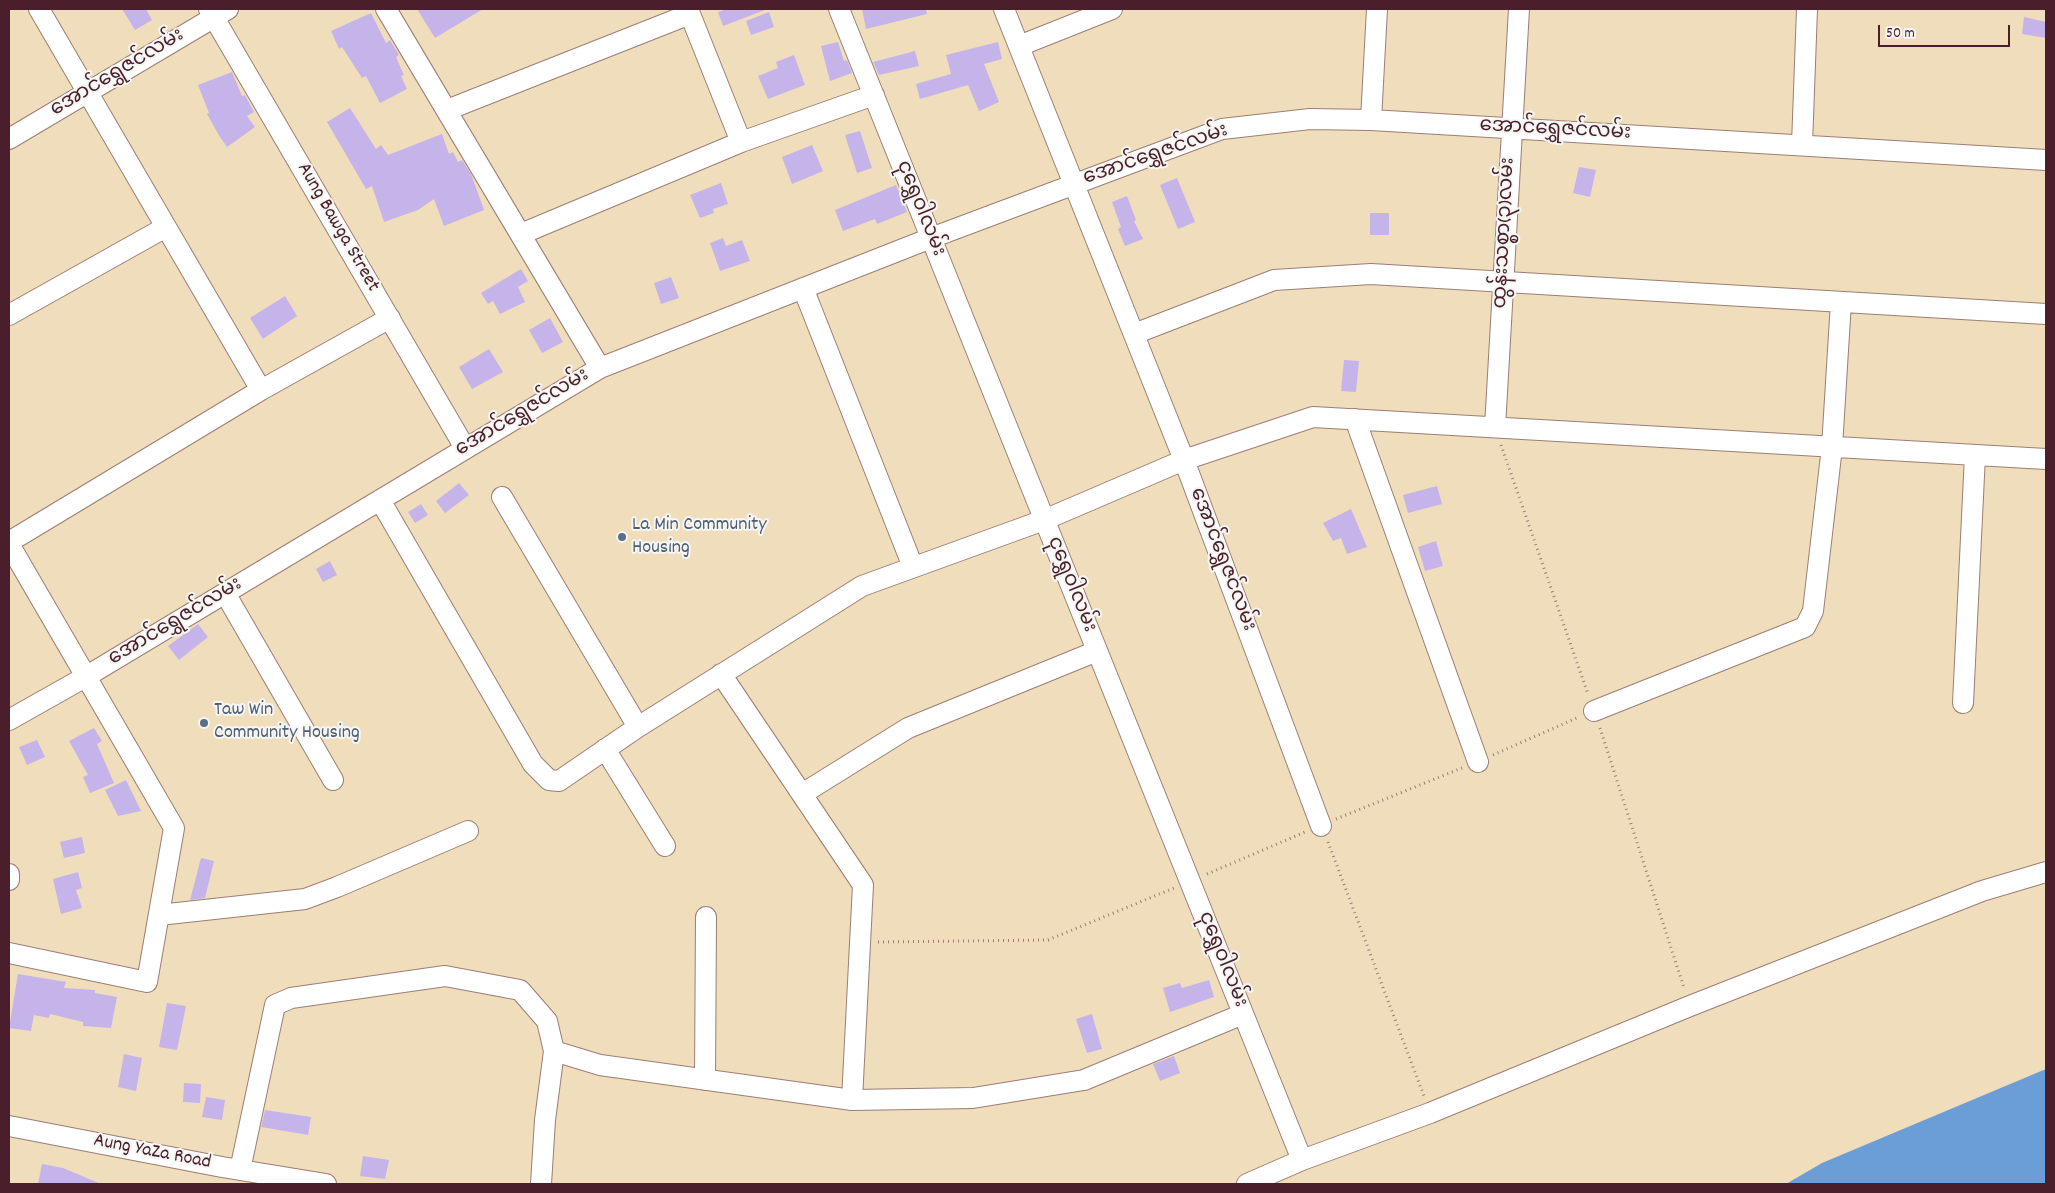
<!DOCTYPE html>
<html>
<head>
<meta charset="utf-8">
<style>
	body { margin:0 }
	#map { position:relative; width:2055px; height:1193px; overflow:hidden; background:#efddbc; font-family:Dekko,sans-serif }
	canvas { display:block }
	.frame { position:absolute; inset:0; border:10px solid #4a1f2b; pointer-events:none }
	.scale { position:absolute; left:1878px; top:25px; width:132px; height:22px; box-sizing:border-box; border:2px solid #4a1f2b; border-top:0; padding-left:6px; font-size:15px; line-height:18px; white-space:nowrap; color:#4a1f2b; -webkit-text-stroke:4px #f6f6f2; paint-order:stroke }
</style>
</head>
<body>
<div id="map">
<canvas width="2055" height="1193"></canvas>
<div class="frame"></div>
<div class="scale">50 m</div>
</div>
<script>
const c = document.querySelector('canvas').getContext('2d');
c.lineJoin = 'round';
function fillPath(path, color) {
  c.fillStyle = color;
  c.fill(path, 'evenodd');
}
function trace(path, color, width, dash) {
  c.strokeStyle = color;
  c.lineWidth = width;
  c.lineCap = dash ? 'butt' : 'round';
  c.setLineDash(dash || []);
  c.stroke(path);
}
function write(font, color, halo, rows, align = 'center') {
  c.font = font + ' Dekko,"Noto Sans Myanmar",sans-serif';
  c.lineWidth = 4;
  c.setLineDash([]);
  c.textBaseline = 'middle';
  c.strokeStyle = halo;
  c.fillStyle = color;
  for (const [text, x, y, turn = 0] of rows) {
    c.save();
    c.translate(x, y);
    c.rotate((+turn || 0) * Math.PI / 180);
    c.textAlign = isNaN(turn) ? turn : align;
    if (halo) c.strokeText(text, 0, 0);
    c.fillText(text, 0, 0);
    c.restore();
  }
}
const water = new Path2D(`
	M2046 1069V1184H1786L1822 1163Z`);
const building = new Path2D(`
	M122 9H146L152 20 135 30Z
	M417 9H483L435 38Z
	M727 9H764L765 10 723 26 718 12Z
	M862 9H926L927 14 866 29Z
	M769 12 774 27 751 35 746 21Z
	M371 13 386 43 390 40 399 55 396 57 404 75 401 76 407 89 380 103 366 76 362 78 342 47 339 49 331 31Z
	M2024 17 2046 22V38L2022 34Z
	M838 42 844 61 847 60 852 73 830 81 821 46Z
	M998 42 1002 59 984 64 999 102 979 111 968 85 920 99 916 84 951 74 946 55Z
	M915 51 919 66 879 75 873 62Z
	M794 55 805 85 768 99 758 76 778 68 776 62Z
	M232 72 242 96 245 95 254 112 247 116 255 127 227 147 220 137 207 114 209 113 198 85Z
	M350 108 376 149 381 145 388 155 442 134 449 154 453 152 458 162 462 160 471 174 484 210 444 226 434 199 418 210 384 222 372 186 366 189 327 122Z
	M860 131 872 168 857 173 845 135Z
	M812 145 823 171 792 184 782 157Z
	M1579 167 1596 170 1590 197 1573 193Z
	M1177 178 1195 222 1178 229 1160 185Z
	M721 183 728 204 713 209 714 213 700 218 690 195Z
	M896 185 907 212 877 224 875 219 843 231 835 210Z
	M1127 196 1136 220 1134 221 1143 239 1125 246 1118 229 1121 227 1112 202Z
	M1370 213H1389V235H1370Z
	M723 238 726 246 742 240 750 261 720 271 710 243Z
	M521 269 528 281 518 287 525 302 500 314 493 301 488 304 481 293Z
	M671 277 679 298 661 304 654 283Z
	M285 296 297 316 263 339 250 318Z
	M550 318 563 342 542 353 529 330Z
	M489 349 503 372 472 389 459 367Z
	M1344 360 1359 361 1356 392 1341 391Z
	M459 483 469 495 445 513 436 501Z
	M1437 486 1442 504 1408 513 1403 495Z
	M421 504 428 515 415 523 408 512Z
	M1351 509 1367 547 1347 554 1341 538 1333 541 1323 523Z
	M1436 541 1443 566 1425 571 1418 547Z
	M330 561 337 575 323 582 316 569Z
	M198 624 208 637 179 660 168 646Z
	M94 728 102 741 97 744 114 783 90 793 83 777 88 775 69 741Z
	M37 740 45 757 27 765 19 747Z
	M126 780 141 811 118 816 105 790Z
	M82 837 85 853 64 858 60 842Z
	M201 858 214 861 205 898 190 900Z
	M78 872 82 888 76 890 82 908 61 914 53 879Z
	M18 974 66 982 64 988 95 990V993L117 997 111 1028 83 1026V1022L50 1014 49 1018 34 1015 31 1031 9 1028Z
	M1209 980 1214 997 1170 1012 1163 988 1180 983 1182 988Z
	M167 1003 186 1006 177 1050 159 1047Z
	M1092 1014 1102 1049 1087 1053 1076 1019Z
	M124 1054 142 1058 136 1091 118 1087Z
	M1174 1056 1180 1073 1160 1081 1153 1064Z
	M184 1083 201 1084 200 1103 183 1102Z
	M206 1097 225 1100 222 1120 202 1117Z
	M265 1110 311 1117 308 1135 261 1127Z
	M363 1156 389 1160 385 1179 360 1176Z
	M42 1164 63 1168 101 1184H38Z`);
const path = new Path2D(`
	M1501 445 1588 694
	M1600 728 1684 988
	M1493 755 1579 717
	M1336 819 1462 768
	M1328 842 1424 1096
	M1207 874 1305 832
	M878 942 1048 940 1174 888`);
const street = new Path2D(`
	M39 9 261 390
	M209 9 465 448
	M386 9 600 368
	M688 9 741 142
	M839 9 1302 1160
	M1004 9 1184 460 1321 826
	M1019 46 1112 9
	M447 110 690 14
	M1371 120 1377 9
	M9 139 228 9
	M1802 145 1807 9
	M521 234 741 142 874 95
	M803 288 913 567
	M9 315 166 227
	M1134 334 1274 280 1371 274 2046 314
	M1355 419 1478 762
	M1495 427 1519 9
	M502 497 638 727
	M380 500 533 764 549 780 559 781 638 727 862 586 1044 520 1184 460 1313 417 2046 459
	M9 542 261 390 390 318
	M9 544 174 828 147 982 9 953
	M225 593 333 780
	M721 674 863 885 852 1100
	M1963 703 1975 455
	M1594 711 1805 627 1813 611 1832 447 1841 302
	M9 720 87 676 600 368 931 238 1222 129 1310 119 1371 120 2046 160
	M605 749 665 846
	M802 794 908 728 1097 651
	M9 874V880
	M159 915 305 899 337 887 468 831
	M554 1051 600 1065 852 1100 973 1098 1084 1080 1243 1014
	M705 1080 706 917
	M9 1126 222 1167 326 1184
	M240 1170 275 1005 291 998 445 976 520 990 547 1021 554 1051 545 1120 541 1184
	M1247 1184 1302 1160 1430 1113 1690 1006 1982 891 2046 872`);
const markers = [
	[622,537,5,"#5c6f8a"],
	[204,723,5,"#5c6f8a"]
];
const streetNames = [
	["အောင်ရွှေဇင်လမ်း",118,74,-31],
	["အောင်ရွှေဇင်လမ်း",1555,131,3],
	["အောင်ရွှေဇင်လမ်း",1156,156,-19],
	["ငုရွှေဝါလမ်း",919,209,68],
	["Aung Bawga Street",337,228,60],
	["ထွန်းသစ္စာ(၃)လမ်း",1506,233,-87],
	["အောင်ရွှေဇင်လမ်း",523,414,-31],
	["အောင်ရွှေဇင်လမ်း",1221,560,69],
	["ငုရွှေဝါလမ်း",1070,585,68],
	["အောင်ရွှေဇင်လမ်း",176,623,-31],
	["ငုရွှေဝါလမ်း",1221,960,68],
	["Aung YaZa Road",152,1153,11]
];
const serviceNames = [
	["La Min Community",632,526],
	["Housing",632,549],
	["Taw Win",214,711],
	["Community Housing",214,734]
];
fillPath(water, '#6b9ed7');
fillPath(building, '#c5b4e9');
trace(street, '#9c7e74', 22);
trace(path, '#9c7e74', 3, [1, 4]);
trace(street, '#fff', 20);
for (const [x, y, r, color] of markers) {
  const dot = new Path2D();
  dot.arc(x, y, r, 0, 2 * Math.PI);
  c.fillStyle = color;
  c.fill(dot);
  trace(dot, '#f6f6f2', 2);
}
write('20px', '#4a1f2b', '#f6f6f2', streetNames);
write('20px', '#4e5e75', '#f6f6f2', serviceNames, 'left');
</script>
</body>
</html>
